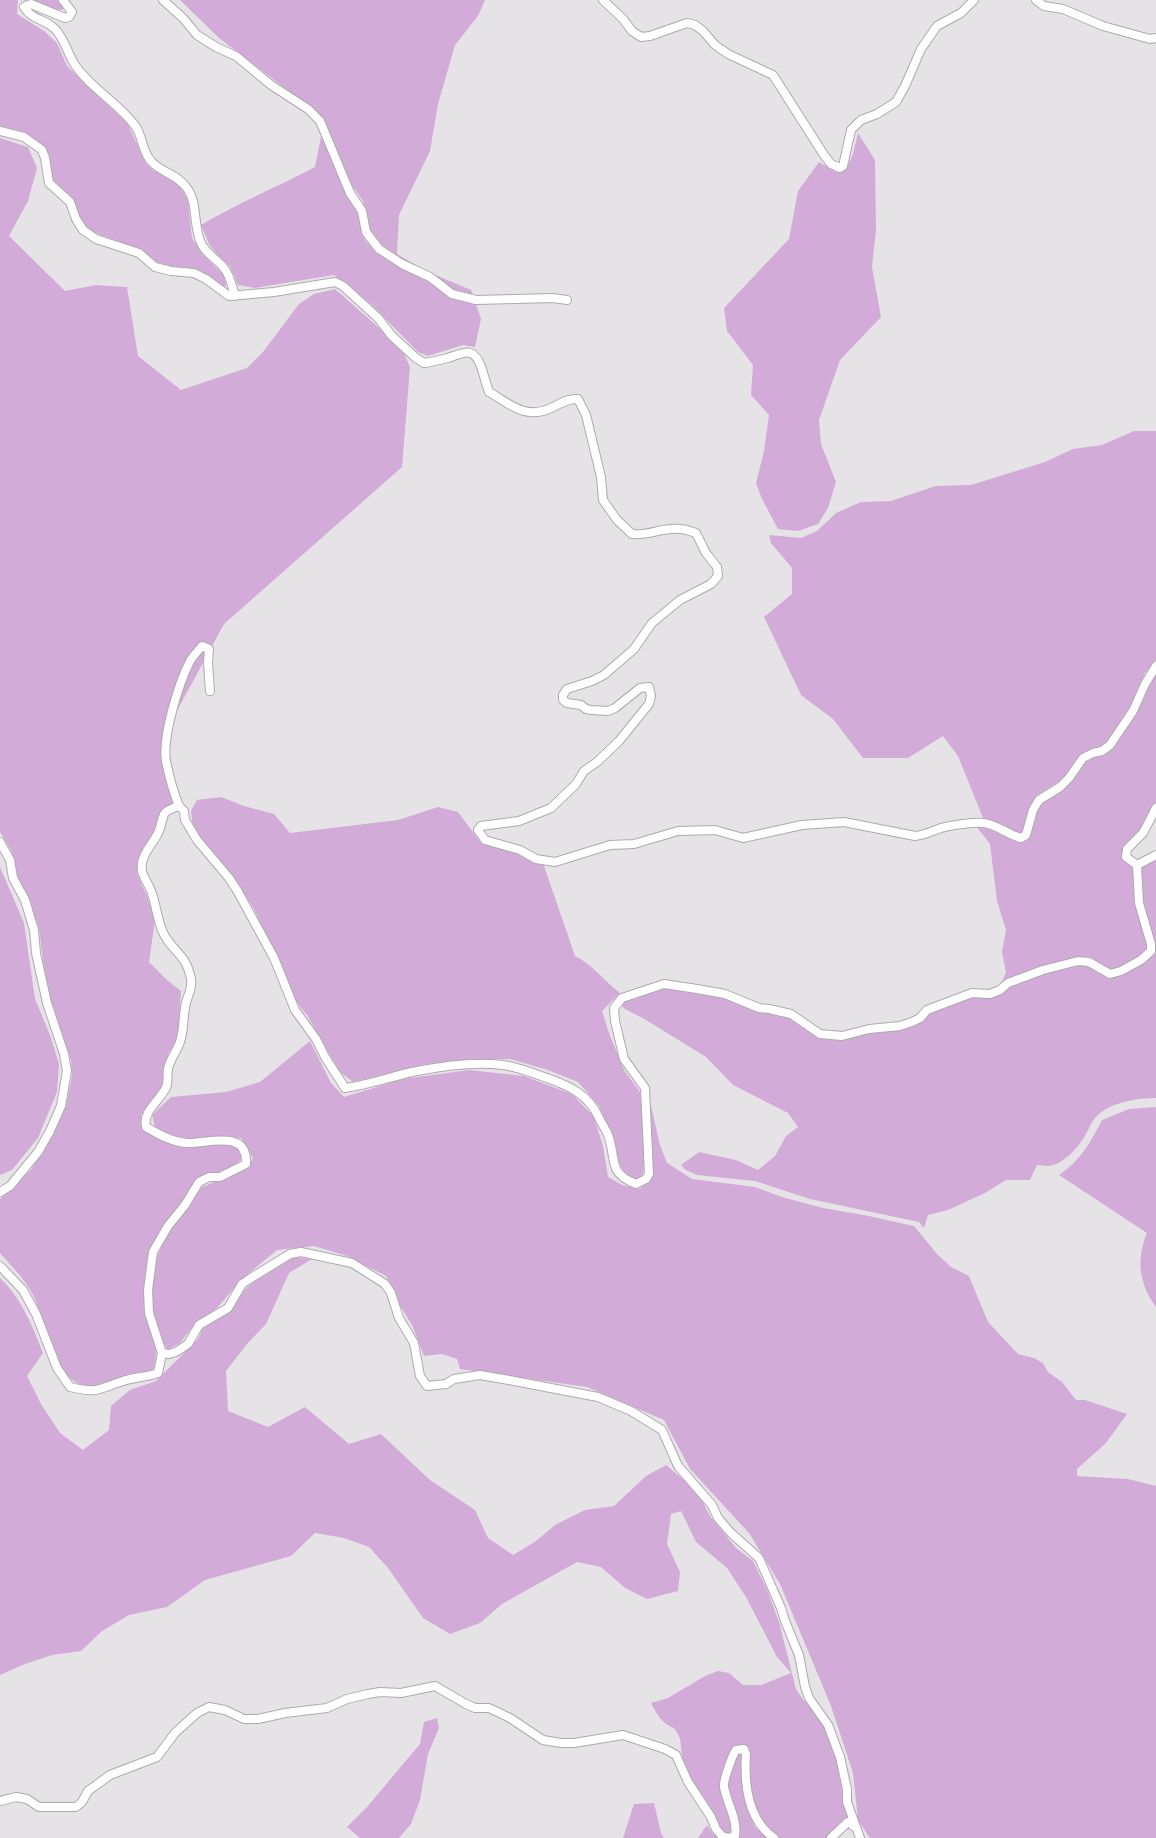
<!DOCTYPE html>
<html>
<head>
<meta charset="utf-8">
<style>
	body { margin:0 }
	canvas { display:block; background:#e6e3e7 }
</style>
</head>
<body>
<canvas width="1156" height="1838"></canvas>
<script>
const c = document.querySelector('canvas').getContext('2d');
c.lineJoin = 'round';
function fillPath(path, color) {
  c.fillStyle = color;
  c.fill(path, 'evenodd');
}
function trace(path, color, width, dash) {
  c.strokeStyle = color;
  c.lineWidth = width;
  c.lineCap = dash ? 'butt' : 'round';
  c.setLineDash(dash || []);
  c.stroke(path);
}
const green = new Path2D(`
	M0 0H57L62 3 63 10H55L37 1 18 0 17 14 44 31 57 43 67 66 128 124 146 164 154 171 167 176 179 185 188 201 192 238 203 255 224 275 226 286 222 287 201 274 189 268 168 267 153 261 143 251 93 232 80 221 77 209 69 194 52 181 49 154 31 136 0 126Z
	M180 0H485L478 16 455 45 438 104 430 151 399 215 397 254 426 271 471 290 481 319 475 347 463 345 428 356 418 352 371 304 334 275 255 288 238 285 230 266 219 257 209 244 201 225C238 203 277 187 315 167L322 131 326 146 346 193 356 207 365 240 377 254H396L378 242 369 229 363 201 349 181 324 118 219 38Z
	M858 133 875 160 876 230 872 267 881 317 840 360 819 420 821 444 836 482 828 508 818 524 798 531 778 529 762 499 756 483 764 451 769 415 751 395 753 365 727 331 724 308 789 239 798 191 819 162 836 172 846 170 853 154Z
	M0 138 28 147 37 168 28 201 9 236 65 291 96 285 127 287 138 356 181 390 247 368 263 352 299 304 314 294 335 289 377 326 403 351 410 367 402 467 224 624 165 733 175 805 163 808 150 841 140 857 137 874 147 896 155 920 149 962 167 980 181 991 178 1038 168 1054 163 1084 156 1098 141 1115 142 1128 151 1133 192 1146 218 1144 238 1147 242 1158 234 1167 197 1179C189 1195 178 1205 168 1220 149 1248 146 1275 144 1308 143 1312 147 1318 148 1322 155 1339 159 1353 153 1370 143 1374 96 1389 87 1387 51 1378 47 1324 33 1295 25 1279 12 1267 0 1253V1199L31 1170 52 1137 66 1106 72 1076 71 1060 47 992 39 928 16 873 12 852 0 832Z
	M1134 431H1156V660L1145 673 1137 695 1106 744 1088 751 1064 778 1038 795 1031 804 1024 830 1020 835 1014 833 1003 825 983 818 958 756 943 736 908 758H863L833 719 801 695 764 617 792 594V568L771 543 769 535 801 538 817 531 836 513 861 502 891 501 936 486 971 485 1045 462 1073 449 1102 445Z
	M1156 671V804L1140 832 1123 850 1122 856 1135 870V896L1149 948C1142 958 1125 970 1112 970 1105 970 1096 963 1090 960L1001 985 1006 972 1002 952 1006 930 997 901 990 844 976 826C994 828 1007 842 1025 839L1040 804 1085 759 1123 730 1142 699Z
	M221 797 244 806 274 814 290 833 398 820 438 807 458 812 481 843 499 847 543 863 575 956C591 963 605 982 620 993L602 1011 609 1033 624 1070 640 1092 645 1153 643 1174 637 1181 624 1173 615 1154 609 1129 599 1106 578 1082 548 1070 510 1059H474L426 1064 353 1082 339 1071 307 1015 297 1003 254 909 241 889 203 844 193 826 191 811 197 800Z
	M1156 858V1098C1138 1098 1112 1102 1098 1115 1092 1120 1090 1127 1086 1134 1079 1147 1064 1164 1049 1166 1046 1166 1041 1165 1037 1165L1030 1180H1006L985 1193 948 1210 928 1215 924 1228 919 1222 810 1199 755 1181 697 1175 686 1170 681 1165 699 1152 736 1160 758 1170 775 1156 786 1136 798 1127 788 1113 733 1085 706 1057 646 1020 625 1009 621 1005 628 999 665 988 723 996 792 1018 815 1034 878 1031 973 996 1007 988 1042 974 1074 965H1088L1109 976 1126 973 1151 954 1142 903 1140 868Z
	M0 867 24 923 35 999 50 1035 59 1064 57 1092 38 1138 12 1170 0 1175Z
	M310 1041 331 1083 344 1097 403 1079 469 1070 524 1076 572 1094 594 1117 603 1146 608 1177 622 1185 640 1189 650 1177 649 1111 651 1106 660 1145 667 1163 692 1179 755 1187 782 1197 823 1208 864 1215 914 1226 937 1254 951 1267 969 1276 988 1322 1018 1354 1034 1358 1043 1363 1048 1372 1062 1382 1076 1400H1085L1127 1414 1106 1443 1077 1469V1476L1128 1479 1156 1486V1838H870L858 1820 853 1773 831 1706 780 1584 749 1533 690 1469 664 1420 587 1387 460 1369 457 1359 442 1354 424 1356 412 1325 401 1307 386 1276 347 1256 314 1246 277 1250 242 1279 217 1308 193 1326 180 1343 167 1350 151 1314 152 1289 155 1262 166 1235 200 1188 247 1168 253 1158 241 1138 208 1137 190 1139 173 1136 155 1127 152 1115 171 1097 226 1092 260 1082Z
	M1156 1107V1307C1139 1284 1136 1259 1147 1233L1059 1175C1079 1162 1091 1142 1102 1120L1129 1109Z
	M292 1257 312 1259 289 1273 266 1324 247 1344 226 1371 228 1411 268 1427 305 1407 349 1444 381 1434 430 1480 475 1510 488 1538 513 1555 536 1541 555 1525 585 1510 614 1506 646 1476 666 1465 685 1481 703 1502 710 1516 736 1548 753 1561 768 1592 779 1622 796 1689 804 1701 816 1704 834 1751 841 1776 842 1798 849 1819 828 1838H777L763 1826 751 1801 747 1748 743 1745 734 1748 728 1755 723 1775 733 1832 726 1833C711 1823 689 1779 683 1761 680 1751 683 1740 676 1731 673 1726 667 1726 664 1722 658 1717 655 1710 651 1703L668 1698 705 1676 718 1671 729 1673 743 1685H761L791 1673 777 1657 746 1597 727 1568 696 1542 681 1511 671 1514 667 1544 680 1572 678 1591 647 1599 625 1588 601 1567 577 1562 502 1604 480 1623 450 1634 423 1618 388 1568 369 1547 344 1538 315 1533 291 1556 205 1580 167 1607 129 1615 102 1631 81 1651 52 1655 25 1664 0 1675V1278C22 1299 32 1325 43 1353L27 1376 41 1404 60 1433 83 1450 109 1430 111 1406 130 1390 156 1381 198 1339 204 1326 227 1314 244 1290 262 1276Z
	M437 1718 439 1728 428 1754 420 1800 411 1824 399 1838H360L347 1827 367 1807 420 1744 424 1722Z
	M740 1752 744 1756 747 1806 755 1827 768 1838H738C733 1813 718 1771 740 1752Z
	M654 1803 661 1833 664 1838H623L634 1804Z
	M707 1825 713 1834 719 1838H698Z`);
const minor = new Path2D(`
	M63 0 72 12 69 17 65 18 31 4 24 7C33 21 44 18 55 29 65 39 67 53 75 65 91 89 119 103 136 127 143 138 142 151 151 161 161 173 176 173 187 188 198 203 193 226 201 243 206 254 217 259 224 268 230 275 232 286 235 296
	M163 0 183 18 197 35 216 47 236 56 271 85 308 109 320 121 350 193 362 211 366 232 379 249 402 264 430 277 452 294 476 300 553 298 567 300
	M603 0 623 19 632 31 641 37 650 36 687 23 695 25 703 31 715 45 728 54 773 75 824 155 831 164 840 168 843 166 851 130 861 120 877 114 896 102 905 86 921 49 937 26 961 13 974 0
	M1036 0 1044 6 1063 9 1103 26 1150 39 1156 38
	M0 131 24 137 42 150 45 158 49 183 70 202 76 219 83 230 96 239 139 253 155 267 171 271 194 273 206 279 229 296 274 292 335 282 343 286 378 318 392 336 416 358 424 363C432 362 440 360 448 358 466 352 474 346 482 369 484 376 486 384 489 392 510 404 525 420 551 408 560 404 568 398 578 399L586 415 601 477 603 500 617 520 632 534C648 536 663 527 680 529 685 529 690 531 696 533L706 553 717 567 718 576 711 584 680 600 652 623 634 649 604 675 592 681 567 689 563 695V700L567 703 581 705 586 709 591 710 608 711 615 708 640 688 649 687 651 696 649 704 619 741 597 762 584 771 576 784 551 808 519 821 481 826 478 830 485 840 520 850 536 859 555 862 610 845 634 844 678 831 715 830 743 838 802 825 844 822 915 836C925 835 932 831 941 828 951 825 974 822 984 823 998 825 1008 835 1021 838L1026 835 1033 810 1039 800 1060 787 1069 778 1083 758 1093 753 1102 751 1110 745 1133 711 1145 684 1156 666
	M179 806C173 791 169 776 166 761 162 736 179 683 190 661 193 656 198 651 202 646L209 649 208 663 210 691
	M1156 808 1143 833 1127 849 1126 857 1137 865 1156 855
	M0 842 10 860 13 878 25 900 34 930 36 953 47 1003 64 1054 67 1071 61 1106 50 1131 38 1152 10 1186 0 1192
	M0 1266 23 1290 36 1314 57 1368 70 1387C99 1394 97 1389 123 1381 135 1377 147 1377 158 1373L162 1353
	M0 1801 16 1797 27 1799 39 1807H76L82 1802 88 1791 110 1775 157 1757 175 1733 197 1713 209 1707 225 1710 244 1719H258L285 1713 327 1708 347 1699 368 1694 380 1692 401 1693 435 1686 466 1704 475 1708H489L510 1718 543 1740 561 1743H574L623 1735 665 1749 676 1755 688 1782 711 1817 716 1829 722 1836 728 1838 735 1836C738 1820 727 1803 724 1787 723 1781 732 1756 736 1750L744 1749 746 1754C744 1784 747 1819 774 1838
	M831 1838 848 1822H851L853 1826
	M860 1838 847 1802V1789L840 1757 828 1725 809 1698 805 1687 799 1655 785 1621 781 1608 759 1558 730 1532 718 1518 712 1505 678 1466 662 1430 631 1411 598 1397 509 1380 480 1375 454 1379 446 1384 427 1386 420 1376 414 1343 399 1318 391 1293 385 1284 352 1263 301 1252 290 1254 251 1278 242 1284 228 1308 199 1325 188 1344 176 1352 169 1354 162 1353 149 1313 148 1290 153 1252 168 1226 185 1205 199 1182 209 1177H220L246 1164C248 1128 207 1144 187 1143 172 1142 158 1134 146 1127 142 1110 162 1100 167 1085 168 1080 167 1074 168 1069 170 1059 177 1051 180 1042 184 1030 183 1019 185 1008 186 997 193 990 191 979 186 955 177 955 166 938 157 925 157 905 151 891 147 880 140 875 142 863 144 851 153 844 158 833 166 816 157 813 179 806L184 811 185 820 197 840 229 878 238 892 274 958 295 1010 316 1039 325 1057 345 1088C368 1085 390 1077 412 1072 441 1066 474 1061 503 1065 518 1067 533 1073 547 1078 570 1086 589 1095 599 1118 602 1124 606 1130 608 1135 617 1159 607 1173 636 1184L646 1179 649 1174 645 1088 624 1059 615 1021 614 1008 622 998 664 984 697 989 725 994 759 1008 769 1009 791 1014 820 1034 842 1036 869 1029 900 1026 912 1022 920 1018 927 1010 972 993 990 994 1000 990 1008 983 1043 970 1078 961 1089 962 1110 974 1121 971 1141 960 1151 951V944L1139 903 1137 865`);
fillPath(green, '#d3abd9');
trace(minor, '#adaaad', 10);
trace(minor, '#fff', 8);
</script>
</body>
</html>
